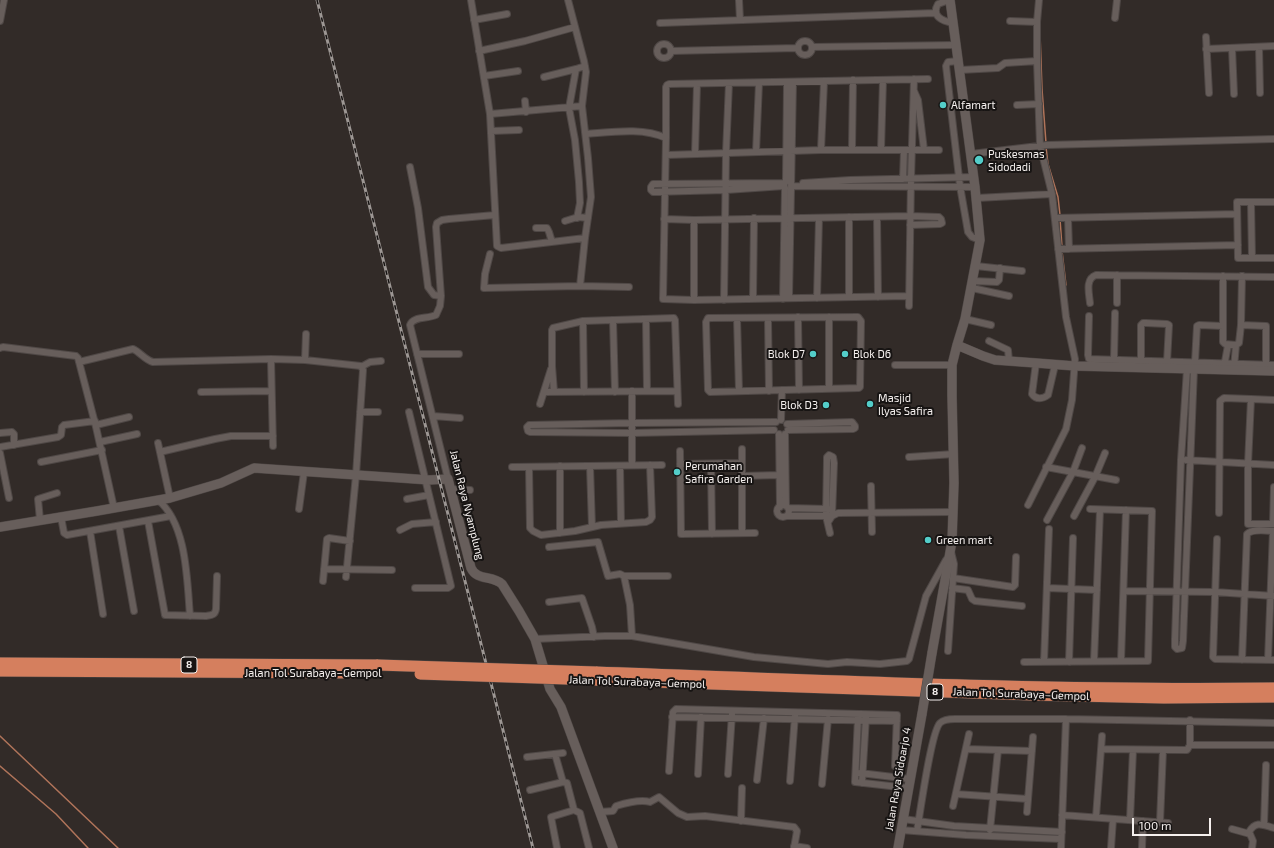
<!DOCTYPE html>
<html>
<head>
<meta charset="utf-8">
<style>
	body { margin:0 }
	#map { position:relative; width:1274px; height:848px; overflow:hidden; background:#322b28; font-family:"Exo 2",sans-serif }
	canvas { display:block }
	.scale { position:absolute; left:1132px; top:818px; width:79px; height:18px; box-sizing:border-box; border:2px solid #f5f0ee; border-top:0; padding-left:5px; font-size:12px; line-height:14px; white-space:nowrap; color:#f5f0ee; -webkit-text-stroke:3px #171413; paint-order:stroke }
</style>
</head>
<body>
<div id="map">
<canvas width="1274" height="848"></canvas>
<div class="scale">100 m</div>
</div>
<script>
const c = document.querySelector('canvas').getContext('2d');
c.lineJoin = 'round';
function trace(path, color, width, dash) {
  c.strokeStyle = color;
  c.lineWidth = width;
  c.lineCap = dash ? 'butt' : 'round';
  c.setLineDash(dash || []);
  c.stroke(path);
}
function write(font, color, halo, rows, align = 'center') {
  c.font = font + ' "Exo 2",sans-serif';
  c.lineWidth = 4;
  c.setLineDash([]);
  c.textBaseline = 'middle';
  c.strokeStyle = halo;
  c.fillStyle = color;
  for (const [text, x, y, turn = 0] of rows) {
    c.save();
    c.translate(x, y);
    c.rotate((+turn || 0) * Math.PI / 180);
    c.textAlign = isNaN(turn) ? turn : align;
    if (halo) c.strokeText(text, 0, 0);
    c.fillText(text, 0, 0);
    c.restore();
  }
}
const stream = new Path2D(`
	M1040 33 1042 89 1046 143
	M1046 147 1048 164 1058 197 1060 215
	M1060 219 1062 247
	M1062 251 1066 285
	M0 736 118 848
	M0 766 56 814 88 848`);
const street = new Path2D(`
	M471 0 490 114 497 246 501 248 585 238 591 197 588 158 582 106 586 72 584 61 568 0
	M739 0 740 20
	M949 0 938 4C931 16 942 21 953 23
	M1115 18 1117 0
	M474 20 507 14
	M0 21 4 0
	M1010 21 1037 22
	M660 23 935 13
	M1206 37 1209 93
	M798 48a7 7 0 1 1 14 0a7 7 0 1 1-14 0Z
	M657 51a7 7 0 1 1 14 0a7 7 0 1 1-14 0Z
	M812 47 956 45
	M1259 47 1260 93
	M1232 48 1234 94
	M1206 49 1274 46
	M479 51 525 41 575 27
	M671 51 797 48
	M958 61 948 62 946 66 960 186 968 232 972 237 980 240
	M576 69 569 108 575 140 579 182 580 203 577 218
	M960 70 998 68 1005 63 1037 61
	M484 76 518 71
	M544 77 576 69 585 66
	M914 91 918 100 924 150
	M525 101 526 112
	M1017 105 1039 104
	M490 114 582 106
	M491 131 519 130
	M586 134C612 132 643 127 666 138
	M821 150 824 82
	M852 150 853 80
	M881 150 883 80
	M756 152 759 83
	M695 154 697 84
	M971 154 1047 145 1274 139
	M666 155 821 150H939
	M410 167 418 208 428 287 434 295 441 296
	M903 179 904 150
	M803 183 850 180 974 177
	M784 186 726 190 653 192 651 190V187L653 184 784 183
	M792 186 975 187
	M977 198 1052 194
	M1251 202 1252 258
	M1274 202H1237L1238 258H1274
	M877 217 878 297
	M1055 218 1237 214
	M1068 218 1069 249
	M664 219 694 220 910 216 939 217 941 219 942 223 940 224 910 225
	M565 221 578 217 588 218
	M536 228H547L549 232 552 242
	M1058 249 1238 245
	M490 254 485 274 484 288 580 286 585 238
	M976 266 1022 271
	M1223 276V342L1225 344 1236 345 1239 343 1241 325 1242 276
	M973 281 997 282 999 280 1000 268
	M580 286 629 287
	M972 288 1009 296
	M909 296 694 300 663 299 666 138V87L667 85 669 84 928 79
	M849 297V217
	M789 298 793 82
	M817 298 819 218
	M753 299 754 218
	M783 299 785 188 784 185 786 181 787 83
	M694 300V220
	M724 300 726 153 729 83
	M1090 303C1089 293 1085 279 1096 275L1274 277
	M1117 303V275
	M909 306 911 179 914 79
	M1089 316 1088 355 1089 359 1274 365
	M798 317 799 390
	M829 317V389
	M858 317 861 321 860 387 859 388 710 392 708 390 706 322 708 318Z
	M737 318 739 391
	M768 318 769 391
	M646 319 647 391
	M965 319 991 325
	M613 320 615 392
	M583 321 584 392
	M1241 325 1266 326V365
	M989 341 1008 350 1009 361
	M0 348 3 347 76 356 78 358 96 427 114 508
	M417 354H459
	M271 359 273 446
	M1114 359 1115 313
	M305 360 306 334
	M1141 361V325L1143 323H1146L1167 324 1169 325 1167 362
	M79 362 133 349C140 352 145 360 153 362L271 359 305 360 361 366 363 370 356 475 346 577
	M1195 362 1197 326 1199 325 1223 326
	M1036 363 1032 394C1036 400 1043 399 1048 395L1055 365
	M895 365H952
	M361 367 370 362 381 361
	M1224 367 1228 345
	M1234 368 1236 345
	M1187 369 1181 460 1175 639V647L1177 649 1182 648 1183 641 1194 369
	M632 391V465
	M201 392 271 391
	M544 392 677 391
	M554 392 552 366V330L553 328 583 321 674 318 675 320 678 404
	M1251 399 1274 400
	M540 404 551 369
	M360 412H378
	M409 412 451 586 448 588H415
	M433 416 460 418
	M781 420 782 390
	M787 424 852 422 855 426V428L853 429 788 430
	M96 425 129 417
	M774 430 632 433 530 432 528 431 527 427 529 425 632 423 776 422
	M0 433 12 432 14 434V445
	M779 434 780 507
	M785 434 786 506
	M100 442 137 434
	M158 443 170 498
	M0 447 58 437 61 435 62 427 64 425 95 421
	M742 449V533
	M680 451 681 534 755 533
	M160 452 215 439 231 436H273
	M0 453 9 498
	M909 457 954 454
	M1186 460 1274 465
	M41 462 102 450
	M680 464 742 463
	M711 464 712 534
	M560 466V533
	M590 466 592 527
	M620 466 621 523
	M512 467 662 465
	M529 467 530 528 533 531 541 535 575 531 601 525 646 522 650 520 652 517 650 465
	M1046 467 1116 480
	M742 476 779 475
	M448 479 410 325C413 316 428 319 436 315L440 306 441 296 436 227 437 223 442 220 449 219 495 215
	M871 486 872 532
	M451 489 470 490
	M407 499 429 495
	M158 500C187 524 187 580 190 616
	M1028 505 1066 429 1072 400 1075 359 1066 317 1052 194 1040 145 1037 61V22L1039 0
	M777 511a6 6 0 1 1 12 0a6 6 0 1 1-12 0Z
	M788 508 829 509
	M299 509 304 472
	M1219 513 1220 401 1224 398 1251 399 1248 464V524H1274
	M788 516H832L838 513 953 512
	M1074 516 1095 477 1105 453
	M61 517 64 533 67 535 171 516
	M40 520 38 499 57 493
	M1047 520 1073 472 1082 448
	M148 521 165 615 206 616C212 615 215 615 216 609L217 576
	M828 522 832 516 834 463 833 457 829 455 827 457V460L826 516 830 533
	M1273 524 1274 487
	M119 526 134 611
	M400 530 412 524 436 522
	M90 531 103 614
	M1217 539 1213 657 1215 659 1274 660
	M549 547 598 542 608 576 620 574 624 576H668
	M324 569 392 570
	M624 576 630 605 632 636
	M953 578 1013 587 1015 585 1016 557
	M323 581 327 539 329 538 350 541
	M952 588 968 590 972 599 975 601 1022 606
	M1047 588 1097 590
	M1124 591 1215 592 1274 596
	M549 602 582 598 592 627 594 637
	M535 639 605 636H632L754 657 828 664 847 662 880 664 907 661 909 659 926 596 946 560
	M948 651 954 564 951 552
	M1242 660 1247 534C1253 528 1266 531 1274 531
	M1268 660 1273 531
	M1094 661 1100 510
	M1121 661 1126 510
	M1024 662 1148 661 1152 511 1090 509
	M1044 662 1049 529
	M1069 662 1073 538
	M672 717 897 721
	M858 717 855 782 908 788
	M1190 745H1274
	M966 749 1032 751
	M1101 749 1187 750 1190 745V720
	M555 754 563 782 567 783 574 810 580 813 589 848
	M527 757 563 753
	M669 771 673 712 676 709 897 715 895 766
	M860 773 910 779
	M698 774 701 717
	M728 774 732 714
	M757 780 764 718
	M790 781 795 715
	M862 783 866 717
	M822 784 828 719
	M530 790 563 782
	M956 794 1028 799
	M953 806 969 734
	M600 812 613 811 616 806C626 803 640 799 650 802L659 797 678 813 687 817 705 816 794 827 797 831 794 848
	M1027 812 1033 737
	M1062 815 1168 823
	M1096 817 1102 736
	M903 819 954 826 1062 832
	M1130 820 1133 750
	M741 821 742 788
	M1160 822 1163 750
	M1264 825 1266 765
	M1232 829 1250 834 1253 841 1252 848
	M901 830 966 835 1061 839
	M990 830 998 750
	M917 831C920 814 931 732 940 723 944 719 950 719 955 719H1066L1274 723
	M1249 832C1256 820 1263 825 1274 828
	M794 846 807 848
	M557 848 551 817 574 810
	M1061 848 1066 719
	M1111 848 1113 819
	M1142 848 1143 821`);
const secondary = new Path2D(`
	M957 345 983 356 995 360 1036 363 1075 366 1274 371
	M0 527 97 511 170 498 221 483 254 468 401 478 429 480 448 479 471 568C477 581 492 575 502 584L519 611 535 639 550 689 561 707 613 848
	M932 653 952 541 954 483 952 396V365L957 345 965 319 980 240 975 187 950 0
	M898 848 922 714`);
const highway = new Path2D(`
	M0 663 378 665
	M0 671 363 673
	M596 672C822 680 1048 691 1274 688
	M596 680 1033 695 1164 698 1274 697`);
const rail = new Path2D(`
	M317 0 533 848`);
const secondaryBridge = new Path2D(`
	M922 714 932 653`);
const highwayBridge = new Path2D(`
	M378 665 596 672
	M420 674 596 680`);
const markers = [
	[943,105,4,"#53cdc9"],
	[979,160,5,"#53cdc9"],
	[813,354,4,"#53cdc9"],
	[845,354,4,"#53cdc9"],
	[870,404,4,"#53cdc9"],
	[826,405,4,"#53cdc9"],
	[677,472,4,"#53cdc9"],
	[928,540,4,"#53cdc9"]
];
const shields = [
	[189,665,16],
	[935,692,16]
];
const shieldNames = [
	["8",189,665],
	["8",935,692]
];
const poiNames = [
	["Alfamart",951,105],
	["Puskesmas",988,154],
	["Sidodadi",988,167],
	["Blok D7",805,354,"right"],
	["Blok D6",853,354],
	["Masjid",878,398],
	["Ilyas Safira",878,411],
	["Blok D3",818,405,"right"],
	["Perumahan",685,466],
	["Safira Garden",685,479],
	["Green mart",936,540]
];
const streetNames = [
	["Jalan Raya Nyamplung",467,505,76],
	["Jalan Tol Surabaya–Gempol",313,673],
	["Jalan Tol Surabaya–Gempol",637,682,2],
	["Jalan Tol Surabaya–Gempol",1021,694,2],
	["Jalan Raya Sidoarjo 4",898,779,-80]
];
trace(stream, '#b0745a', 1.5);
trace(street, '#4f4846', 8);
trace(secondary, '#4f4846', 10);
trace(highway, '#4f4846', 12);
trace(street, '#675e5b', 6);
trace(secondary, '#675e5b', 9);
trace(highway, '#d57f5e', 11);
trace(rail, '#9d9794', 3);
trace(rail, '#171413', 1.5, [4.5]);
trace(secondaryBridge, '#4f4846', 10, []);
trace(highwayBridge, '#4f4846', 12, []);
trace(secondaryBridge, '#675e5b', 9);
trace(highwayBridge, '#d57f5e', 11);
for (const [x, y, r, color] of markers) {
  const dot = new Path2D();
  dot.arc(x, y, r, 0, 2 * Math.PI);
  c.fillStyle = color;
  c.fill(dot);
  trace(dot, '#171413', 1.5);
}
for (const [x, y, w] of shields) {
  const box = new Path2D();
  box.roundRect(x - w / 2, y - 8, w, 16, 3);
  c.fillStyle = '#171413';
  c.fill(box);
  trace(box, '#f5f0ee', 1);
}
write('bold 10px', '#f5f0ee', null, shieldNames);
write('11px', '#f5f0ee', '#171413', poiNames, 'left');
write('11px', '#f5f0ee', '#171413', streetNames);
</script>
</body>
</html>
